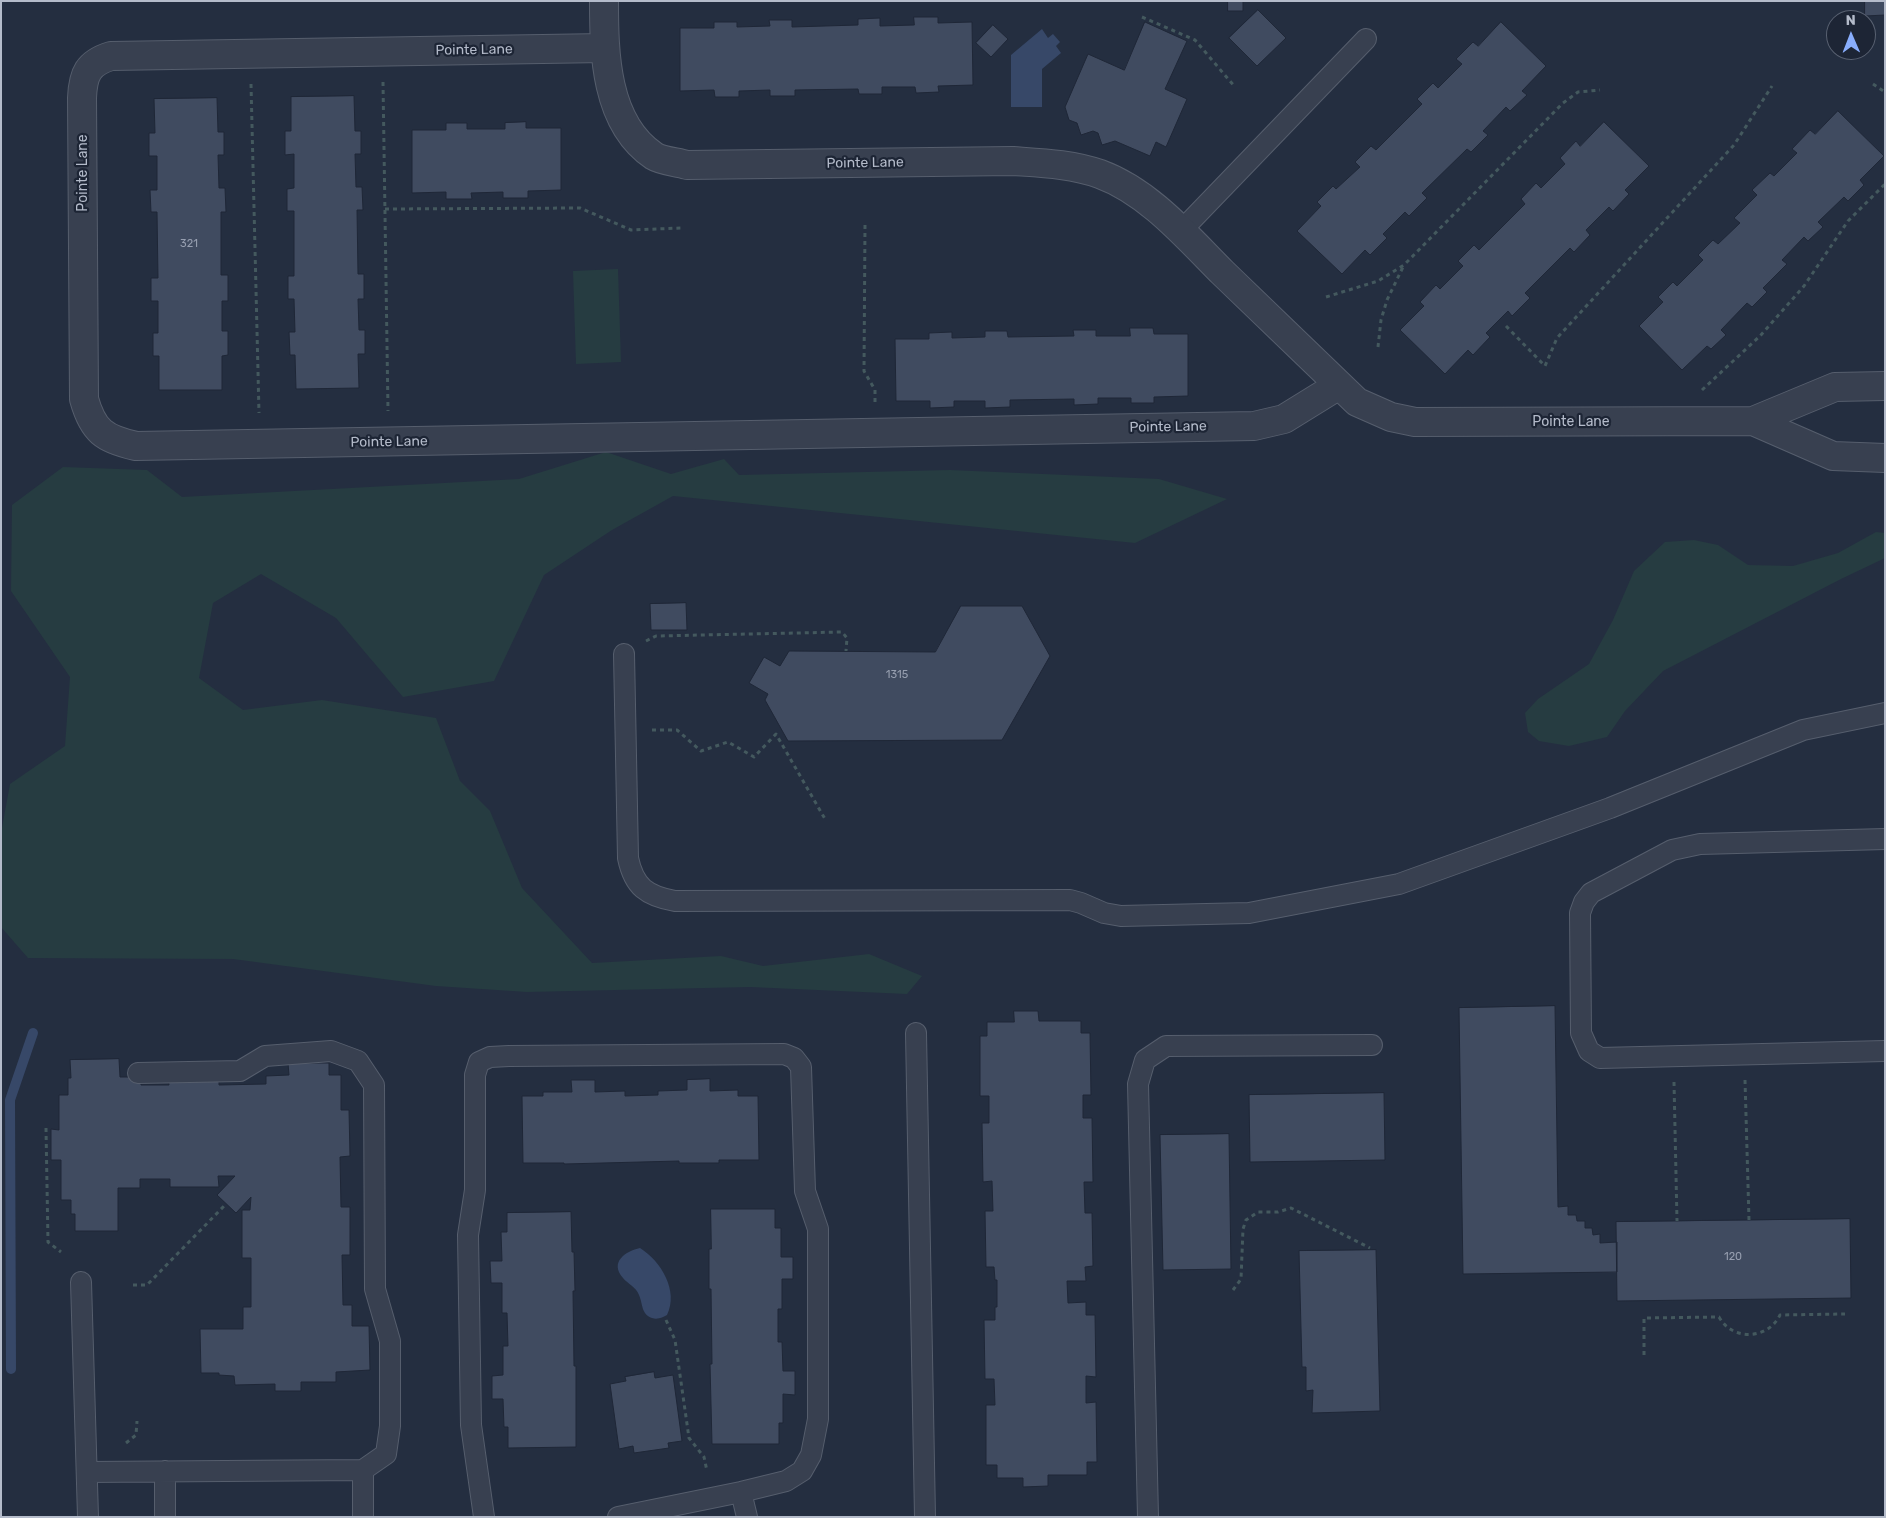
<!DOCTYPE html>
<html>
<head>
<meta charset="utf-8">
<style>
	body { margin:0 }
	#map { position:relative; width:1886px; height:1518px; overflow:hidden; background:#242e40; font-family:Rubik,sans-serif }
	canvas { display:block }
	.frame { position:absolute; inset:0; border:2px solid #b4bbca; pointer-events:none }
	.north { position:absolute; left:1826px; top:10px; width:50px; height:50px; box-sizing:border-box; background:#1d2535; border:1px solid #596171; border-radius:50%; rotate:359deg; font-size:14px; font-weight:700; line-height:20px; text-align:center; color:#b4bbca }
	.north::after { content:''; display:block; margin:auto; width:18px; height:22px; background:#88adfc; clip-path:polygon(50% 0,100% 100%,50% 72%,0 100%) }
</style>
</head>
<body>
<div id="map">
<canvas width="1886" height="1518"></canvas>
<div class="frame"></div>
<div class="north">N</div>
</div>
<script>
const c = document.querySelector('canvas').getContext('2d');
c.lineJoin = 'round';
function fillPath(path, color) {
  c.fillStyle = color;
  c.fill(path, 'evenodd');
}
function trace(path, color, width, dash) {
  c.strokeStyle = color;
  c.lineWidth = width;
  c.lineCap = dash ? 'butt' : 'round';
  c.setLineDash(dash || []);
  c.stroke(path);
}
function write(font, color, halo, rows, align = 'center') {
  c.font = font + ' Rubik,sans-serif';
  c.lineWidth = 4.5;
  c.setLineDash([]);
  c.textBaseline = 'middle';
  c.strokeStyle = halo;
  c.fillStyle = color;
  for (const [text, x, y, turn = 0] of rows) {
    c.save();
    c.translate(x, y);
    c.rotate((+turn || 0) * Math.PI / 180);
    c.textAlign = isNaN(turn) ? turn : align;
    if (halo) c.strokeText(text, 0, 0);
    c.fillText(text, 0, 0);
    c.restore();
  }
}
const green = new Path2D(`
	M618 269 621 362 576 364 573 271Z
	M606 452 671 474 724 459 739 475 950 470 1159 479 1227 499 1135 543 673 496 612 530 544 575 494 681 403 697 336 618 261 574 213 603 199 678 243 710 322 700 436 718 460 781 490 811 522 888 592 963 721 956 763 966 869 954 922 976 907 994 750 987 527 992 436 986 233 959 28 958 1 927V833L10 784 65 746 70 677 11 591 12 505 63 467 147 470 182 497 519 479Z
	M1876 532 1885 533V557L1883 559 1841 579 1663 671 1625 711 1607 737 1569 746 1539 741 1528 732 1525 713 1538 699 1589 664 1613 620 1634 571 1665 542 1694 540 1718 545 1748 565 1793 566 1838 553Z`);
const water = new Path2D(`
	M1042 29 1048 38 1053 34 1060 42 1056 46 1061 53 1042 69V107H1011V55Z
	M640 1248C661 1261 679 1291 667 1315 663 1317 658 1320 652 1318 641 1314 643 1304 639 1295 636 1287 628 1284 623 1278 609 1262 626 1251 640 1248Z`);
const stream = new Path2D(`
	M11 1369 10 1100 33 1033`);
const building = new Path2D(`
	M1228 1H1243V11H1228Z
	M1865 1H1885V15L1865 16Z
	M1258 10 1286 38 1257 66 1229 38Z
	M914 17H938V23L972 22 973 85 938 86 939 92 916 93 915 87H882V94H859L858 89 795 90V96H770V90L739 91V97H715L714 90 680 91V28H714V22H737V27L770 26 769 20H792V27L858 25V19L880 18V26L914 25Z
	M1145 22 1187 41 1165 89 1187 99 1166 147 1156 142 1150 156 1115 141 1102 145 1098 133 1093 131 1081 135 1077 123 1069 120 1065 107 1088 54 1124 70Z
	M1501 22 1546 66 1522 91 1527 95 1510 111 1506 107 1483 131 1488 135 1471 152 1467 149 1422 193 1427 198 1409 216 1405 212 1383 234 1387 238 1370 255 1365 250 1342 274 1297 231 1321 206 1317 202 1333 186 1336 189 1360 167 1355 162 1371 146 1376 150 1422 104 1417 99 1433 83 1438 88 1462 64 1456 59 1473 42 1478 46Z
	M993 25 1008 39 991 57 976 43Z
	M354 96 355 131H361V154H355L356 187H362L363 210H357L358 274H364V299H358L359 330H365V354H358L359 388 296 389 295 355H290L289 332H295L294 299H288V276H294V211H287V189L294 188V154L285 155V131H291V97Z
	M217 98 218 132H224V155H218L219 188H225L226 212H221V275H228V301H222V331H228V355L222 356V390H159V356H153V333H158V301H151V278H158L157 212H151L150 190H157V156H149V133H155L154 99Z
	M1838 111 1884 156 1860 180 1864 185 1848 201 1844 197 1818 222 1823 227 1808 241 1804 237 1782 260 1787 264 1763 288 1767 292 1752 307 1747 303 1721 330 1726 335 1711 349 1707 346 1682 370 1639 326 1663 302 1658 297 1673 282 1677 286 1703 260 1698 255 1713 240 1718 244 1740 223 1734 218 1757 195 1752 190 1770 173 1774 176 1797 153 1792 149 1810 130 1815 134Z
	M526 122V128H561V190L528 191V198H503V192L471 193 472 199H446V192L412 193V130H446V123H467V129H505V123Z
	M1604 122 1649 166 1625 190 1629 194 1613 211 1609 207 1586 230 1590 235 1574 252 1570 248 1525 293 1530 298 1512 316 1508 311 1486 333 1490 337 1473 355 1468 350 1445 374 1400 330 1424 306 1420 302 1436 285 1440 289 1463 266 1458 261 1474 245 1479 250 1525 204 1521 199 1536 183 1541 188 1565 164 1560 158 1576 141 1580 146Z
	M1130 328H1153L1154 334H1188V396L1154 397V403H1131V398H1098V404L1074 405V399L1010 400V407L985 408V401H954V407L930 408V401H896L895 339H929V333L952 332V338L985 337V331H1007L1008 337 1074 336 1073 330H1096V336H1130Z
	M686 603 687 630H651L650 604Z
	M961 606H1022L1050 656 1002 740 788 741 765 700 768 694 749 683 764 657 780 666 789 651 935 652Z
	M1555 1006 1558 1207 1568 1206V1215H1576L1577 1221H1585V1228H1592L1593 1235 1600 1234V1243L1617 1242V1272L1463 1274 1459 1008Z
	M1014 1011H1038L1039 1021H1081V1033H1090L1091 1095H1083V1118H1092L1093 1182H1084L1085 1213H1092L1093 1266 1085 1267 1086 1281H1067L1068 1303 1086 1302V1315H1095L1096 1377 1086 1376V1403L1096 1402 1097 1462H1087V1475H1048V1486L1023 1487V1478H997V1465H986V1405H995L994 1379H985L984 1320H995V1307H997V1280H995L994 1267H986L985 1211H993L992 1181 983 1182 982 1123H989V1096H980V1036H987V1022H1014Z
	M119 1059 120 1077H141V1085H169L168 1076H219V1085L266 1084V1076L289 1075 288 1063H329V1075H341V1110H349L350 1156 340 1157 341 1207H350V1255H342L343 1305H352V1326H369L370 1370 336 1372V1382H301V1391H275V1384L235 1385 234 1376 219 1375V1373H201L200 1329H243V1307H251V1258H242V1210H250L251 1197 236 1213 217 1195 235 1176H218L219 1187H170V1179H140V1188H118V1231H75V1214H71V1200H61V1160H51V1129L59 1130V1095H68V1078H71L70 1060Z
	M710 1079V1091L738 1090V1096H758L759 1160H719V1163H679V1161L564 1164V1163H523L522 1096H543V1092H572L571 1080H595V1092L625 1091V1096L658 1095V1091L687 1090V1080Z
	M1384 1093 1385 1160 1250 1162 1249 1095Z
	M1229 1134 1231 1269 1163 1270 1160 1135Z
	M711 1209H775V1228H781V1257H793V1279H782V1309H778V1342H782L783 1371H795V1395L783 1394V1423H779V1444H712L710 1364H712L711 1289H709V1249H711Z
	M571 1212 572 1252H574L575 1291H573L574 1366H576V1447L508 1448V1427H504L503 1399H492V1376L503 1375V1346H508L507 1313H502V1283H491L490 1261H502L501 1232H507V1213Z
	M1850 1219 1851 1298 1617 1301 1616 1222Z
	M1376 1250 1380 1411 1312 1413 1313 1390 1306 1391V1367H1302L1299 1251Z
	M654 1372 655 1378 673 1375 682 1441 668 1443 669 1448 634 1453 633 1446 619 1449 610 1384 626 1381 625 1377Z`);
const path = new Path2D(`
	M1142 17 1195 40 1235 87
	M383 82 388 411
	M251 84 259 413
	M1873 84 1885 92
	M385 209 580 208 631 230 681 228
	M865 225 864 371 875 390V402
	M1326 297 1378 281 1404 265 1563 103 1578 92 1600 90
	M1506 326 1545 366 1557 338 1734 145 1772 86
	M1378 347 1381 320 1387 300 1404 265
	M1702 390 1760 336 1804 286 1848 221 1885 184
	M646 641 656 636 842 632 847 638 846 651
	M652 730H677L701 751 728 742 754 757 776 734 825 819
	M1745 1080 1749 1220
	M1674 1082 1677 1221
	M46 1128 48 1242 61 1252
	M133 1285H147L226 1204
	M1233 1290 1241 1279 1243 1229 1246 1220 1258 1212H1278L1291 1208 1370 1248
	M666 1320 675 1340 689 1438 704 1457 707 1471
	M1644 1355V1318L1719 1317C1732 1341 1768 1340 1780 1315L1845 1314
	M126 1443 136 1435 137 1421`);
const lane = new Path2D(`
	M1181 231 1366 39
	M624 654 628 858C634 887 647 896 675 901L1070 900 1081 903 1104 913 1121 916 1249 913 1399 884 1610 808 1803 730 1885 713
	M1885 839 1700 844 1672 850 1591 893 1584 902 1580 913 1581 1033 1589 1051 1600 1058 1885 1051
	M916 1033 925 1517
	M81 1282 88 1517
	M363 1470V1517
	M165 1471V1517
	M87 1472 363 1470 386 1454 390 1426V1341L375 1289 374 1085 358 1061 331 1051 265 1056 240 1071 138 1073
	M741 1492 747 1517
	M484 1517 471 1425 468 1235 475 1190V1075L479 1062 490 1057 509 1056 784 1054 794 1058 801 1067 805 1191 818 1229V1419L811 1455 802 1471 786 1481 741 1492 618 1517
	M1148 1517 1138 1084 1145 1060 1166 1046 1372 1045`);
const street = new Path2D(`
	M604 1C604 53 605 123 654 156 662 161 677 162 687 165L1013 161C1042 163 1072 164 1100 174 1149 192 1187 237 1223 273 1268 316 1312 359 1357 402L1391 417 1415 422 1753 421 1835 387 1885 386
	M604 48 111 56C88 63 83 74 82 98L84 399C93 431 104 439 136 446L1254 426 1284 419 1339 385
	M1753 421 1833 456 1885 458`);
const numberNames = [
	["321",189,244],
	["1315",897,675],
	["120",1733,1257]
];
const streetNames = [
	["Pointe Lane",474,50,-1],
	["Pointe Lane",865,163,-1],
	["Pointe Lane",83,173,-90],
	["Pointe Lane",1571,422],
	["Pointe Lane",1168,427,-1],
	["Pointe Lane",389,442,-1]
];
fillPath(green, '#263c41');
fillPath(water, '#374868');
trace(stream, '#374868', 10);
fillPath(building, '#404b60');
trace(building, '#1f2737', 1);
trace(lane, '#565e6d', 22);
trace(street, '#565e6d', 30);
trace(path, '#44595e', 3, [4, 4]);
trace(lane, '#384050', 20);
trace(street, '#384050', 28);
write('11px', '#979fb0', null, numberNames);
write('14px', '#b4bbca', '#1d2535', streetNames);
</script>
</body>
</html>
